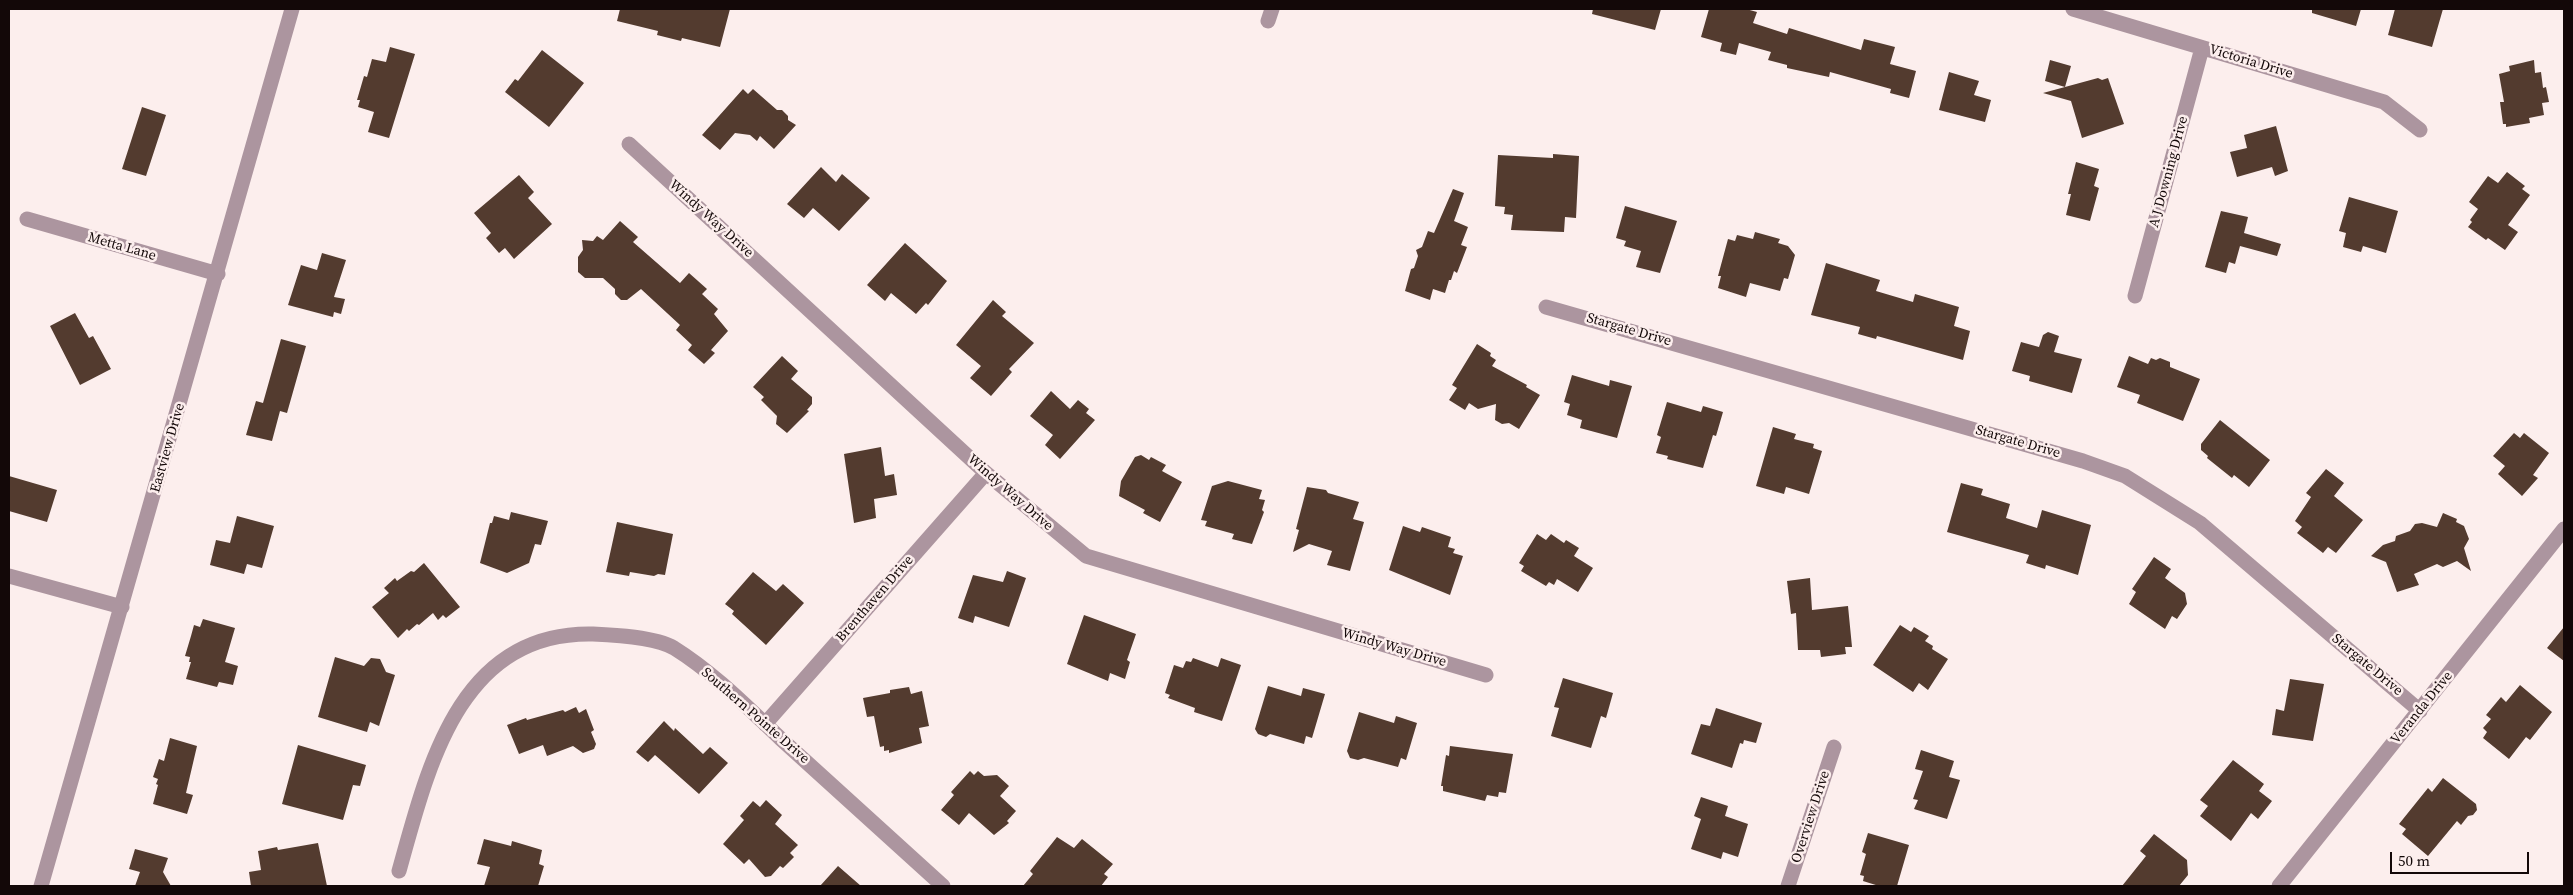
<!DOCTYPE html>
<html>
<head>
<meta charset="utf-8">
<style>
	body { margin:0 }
	#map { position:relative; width:2573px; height:895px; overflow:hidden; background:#fceeed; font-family:"Source Serif 4",serif }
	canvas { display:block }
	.frame { position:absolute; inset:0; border:10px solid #130808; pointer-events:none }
	.scale { position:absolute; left:2390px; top:852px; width:139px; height:22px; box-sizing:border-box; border:2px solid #130808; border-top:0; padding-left:6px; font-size:15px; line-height:18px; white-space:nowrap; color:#130808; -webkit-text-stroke:4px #fceeed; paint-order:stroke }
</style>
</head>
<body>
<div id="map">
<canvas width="2573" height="895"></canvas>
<div class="frame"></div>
<div class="scale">50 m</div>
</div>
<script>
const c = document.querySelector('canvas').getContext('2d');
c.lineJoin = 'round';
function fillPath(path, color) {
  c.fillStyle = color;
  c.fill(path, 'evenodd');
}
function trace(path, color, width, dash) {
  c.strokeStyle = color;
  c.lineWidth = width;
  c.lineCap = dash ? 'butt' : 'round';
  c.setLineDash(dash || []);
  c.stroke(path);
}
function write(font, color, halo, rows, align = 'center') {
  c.font = font + ' "Source Serif 4",serif';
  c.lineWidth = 5;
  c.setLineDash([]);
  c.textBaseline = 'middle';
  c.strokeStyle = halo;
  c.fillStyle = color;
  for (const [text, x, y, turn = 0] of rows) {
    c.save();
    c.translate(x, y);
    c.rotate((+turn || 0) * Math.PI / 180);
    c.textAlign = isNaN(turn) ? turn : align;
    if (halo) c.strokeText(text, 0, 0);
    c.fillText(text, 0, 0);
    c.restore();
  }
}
const building = new Path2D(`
	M620 9H730L720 47 682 38 681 41 657 35 658 31 617 21Z
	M1593 9H1661L1655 30 1592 14Z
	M1709 9H1746L1757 12 1753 23 1787 34 1789 28 1861 50 1864 39 1895 47 1890 64 1916 71 1909 98 1890 93 1891 89 1830 72 1829 77 1787 68V65L1768 60 1771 52 1739 43 1736 55 1720 51 1722 43 1701 37Z
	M2312 9H2361L2356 26 2312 13Z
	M2395 9H2443L2432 47 2388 35Z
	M390 47 415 54 389 138 368 132 374 112 358 107 360 100H357L364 76 367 77 372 59 386 62Z
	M542 50 584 83 549 127 505 92 515 79 518 81Z
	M2050 60 2071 66 2065 87 2098 78 2102 80 2108 78 2124 124 2082 138 2071 101 2043 93 2065 87 2045 81Z
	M2534 60 2535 73 2541 72 2543 88 2546 87 2549 102 2542 103 2544 115 2529 118 2530 123 2506 127V124H2503L2500 102H2504L2499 74 2510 71 2509 66Z
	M1949 72 1979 81 1974 95 1991 100 1985 122 1939 110Z
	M743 89 748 94 753 89 777 110H782L788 116V120L796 125 774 149 760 136 757 141 750 135 735 133 720 150 702 135Z
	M142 107 166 115 146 176 122 169Z
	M2276 126 2288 171 2275 176 2272 167 2237 177 2230 152 2247 148 2244 135Z
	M1553 154 1579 156 1576 218 1565 217 1564 232 1511 230 1513 215 1504 214 1505 207 1495 206 1498 155 1553 158Z
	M2076 162 2099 169 2094 186 2099 188 2090 221 2066 215 2071 194H2068Z
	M821 167 836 182 842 174 870 198 839 231 813 208 804 218 787 204Z
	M2507 172 2525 186 2522 189 2530 195 2508 225 2518 232 2505 250 2488 238 2486 240 2468 227 2472 222 2470 220 2478 209 2469 202 2488 176 2498 183Z
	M519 175 534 192 528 198 552 224 514 259 505 248 499 253 486 238 491 233 474 213Z
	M1453 189 1464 193 1454 221 1468 227 1461 245 1467 247 1457 273 1454 271 1451 280H1449L1445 293 1433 289 1430 300 1405 291 1411 269 1414 268 1418 256 1416 250 1422 247 1428 231 1434 233Z
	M2349 197 2398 211 2386 253 2363 246 2361 252 2343 247 2346 233 2339 231Z
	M1625 206 1677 221 1660 273 1636 267 1641 251 1624 246 1626 241 1616 238Z
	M2221 211 2248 217 2244 233 2281 244 2277 256 2240 246 2235 264 2229 262 2226 273 2205 267Z
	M620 221 638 237 633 242 680 283 689 273 707 289 702 294 718 309 714 314 728 331 711 350 715 353 704 364 688 350 692 345 676 330 680 325 641 289 627 300H621L615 294V289L603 278H585L578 272V257L583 250 582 240 593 241 597 236 603 240Z
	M1755 232 1780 239 1778 243 1788 246 1795 255 1788 279 1784 278 1780 291 1750 283 1746 297 1718 288 1721 276H1718L1728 239 1735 241 1737 235 1753 239Z
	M905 243 947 281 928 305 926 303 916 314 891 293 885 301 867 285Z
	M322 253 346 260 334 297 345 299 341 314 334 312 333 317 288 305 301 265 317 270Z
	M1826 263 1880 280 1876 291 1913 302 1915 294 1959 307 1954 326 1970 331 1963 360 1877 336 1876 339 1858 334 1860 327 1811 315Z
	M993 300 1006 312 1002 316 1034 343 1009 369 1012 372 991 396 970 378 981 366 956 345Z
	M75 313 89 338 93 336 111 369 80 385 50 326Z
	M2048 332 2059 336 2054 352 2082 359 2072 393 2029 381 2030 376 2012 371 2021 342 2039 347 2043 335Z
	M281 339 306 346 287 413 280 411 272 441 246 435 256 401 263 403Z
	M1477 344 1491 353 1490 356 1496 360 1492 366 1527 385 1526 387 1540 395 1519 429 1509 423 1502 424 1495 420 1496 404 1478 409 1469 403 1465 410 1449 400 1457 388 1452 385Z
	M782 356 798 371 791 379 812 397V404L807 410 809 411 787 433 776 424 777 416 761 400 764 397 753 387Z
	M2129 356 2148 364 2151 358 2156 360 2160 358 2170 362V367L2200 379 2183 421 2137 403 2140 395 2117 387Z
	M1572 375 1609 386 1610 380 1632 386 1617 438 1580 428 1582 420 1567 415 1570 404 1564 402Z
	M1051 391 1070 409 1078 400 1089 409 1086 413 1095 420 1060 459 1045 445 1053 435 1030 416Z
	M1667 402 1701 412 1703 406 1723 412 1716 436 1713 435 1703 468 1667 459 1668 456 1656 453 1661 437 1657 435Z
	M2220 420 2270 460 2249 487 2234 475 2232 478 2207 458 2208 456 2201 450V444Z
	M1773 427 1796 434 1794 439 1814 444 1813 448 1822 451 1809 494 1786 487 1784 494 1756 486Z
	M2514 433 2520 438 2524 433 2549 453 2533 475 2538 478 2522 496 2498 474 2505 466 2493 456Z
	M881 447 885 476 894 474 897 495 874 499 876 518 854 523 844 454Z
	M1141 455 1149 460 1151 457 1166 465 1162 471 1182 482 1160 522 1143 513 1145 510 1119 496 1121 481 1135 457Z
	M2326 469 2344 483 2334 496 2363 520 2336 553 2328 547 2323 553 2297 533 2302 527 2295 521 2311 497 2306 493Z
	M9 476 57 490 47 522 9 511Z
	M1228 481 1262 490 1259 499 1265 500 1262 510 1264 512 1252 544 1232 539 1234 534 1205 526 1207 521 1201 520 1212 486Z
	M1961 483 1983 489 1981 495 2010 504 2006 518 2037 528 2042 510 2091 525 2078 575 2046 565 2045 569 2026 563 2029 555 1947 532Z
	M1307 487 1326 490 1328 493 1359 502 1353 519 1364 522 1350 571 1327 565 1332 551 1309 544 1293 552 1299 530 1296 529Z
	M511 512 548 521 541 545 535 544 529 563 507 573 480 563 490 523H492L494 516 509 520Z
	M2443 513 2457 519 2456 522 2464 526 2469 539 2464 548 2471 571 2457 561 2443 567 2437 564 2414 574 2419 585 2397 592 2386 562 2371 556 2383 545 2395 541 2396 536 2410 531 2415 524 2422 523 2437 527Z
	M237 516 274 526 262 568 247 564 244 574 210 565 216 540 230 543Z
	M617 522 673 534 665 575 658 574 654 576 630 572 629 576 606 572Z
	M1403 526 1420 532 1422 527 1451 537 1448 547 1455 549 1453 553 1463 556 1450 595 1389 570Z
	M1537 534 1546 540 1551 534 1564 543 1566 540 1579 548 1574 556 1593 568 1578 592 1557 579 1554 585 1549 582 1546 586 1521 571 1524 566 1519 563Z
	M2154 557 2171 569 2165 578 2185 593 2187 604 2177 619 2172 616 2165 629 2129 604 2136 592 2132 589Z
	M424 563 460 607 446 618 443 615 438 620 433 613 419 625 417 624 409 631 407 629 398 638 372 607 389 593 384 588 395 578 397 581 411 571 414 572Z
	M1007 571 1026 578 1009 627 975 616 973 623 958 618 973 575 1003 582Z
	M753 572 776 591 783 584 804 603 766 645 732 614 734 611 725 604Z
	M1810 578 1812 610 1848 606 1852 647H1845L1846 654 1821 657 1820 650H1798L1796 613 1791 614 1787 581Z
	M1084 615 1136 634 1127 660 1130 662 1125 679 1110 673 1108 681 1067 664Z
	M203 619 235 628 225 662 238 666 233 685 219 682 217 687 186 679 191 662H189L190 657 185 656 191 636 194 625 200 627Z
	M1900 625 1911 632 1914 627 1929 636 1925 641 1933 646 1932 649 1948 659 1928 690 1919 683 1913 692 1873 665Z
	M2564 627V661L2547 648Z
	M335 657 364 666 371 658 380 659 386 672 395 675 379 726 370 722 367 732 318 717Z
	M1193 658 1218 667 1221 658 1241 665 1222 721 1194 712 1195 708 1168 698 1170 695 1165 693 1174 665 1183 668 1186 661 1191 662Z
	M1563 678 1613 693 1606 718 1601 716 1591 748 1551 736 1559 708 1554 707Z
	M2290 679 2324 684 2313 741 2272 735 2276 709 2284 711Z
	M2520 685 2552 712 2530 740 2526 737 2509 759 2483 738 2487 732 2483 728 2491 719 2486 715 2501 697 2506 702Z
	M1268 686 1301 696 1303 688 1325 694 1312 738 1306 736 1304 744 1270 734 1266 737 1258 734 1255 729Z
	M909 687 911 694 922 691 929 726 919 728 922 743 889 753V750L884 751V746L880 747 874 716 867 717 863 698 890 693V690Z
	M576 707 579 713 586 709 594 730 591 732 596 744 594 749 583 753 573 746 547 756 543 745 519 754 507 725 526 718 527 720 563 710 565 712Z
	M1716 708 1762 723 1756 743 1744 740 1743 744 1740 743 1732 768 1691 754 1701 724 1710 726Z
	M1359 712 1394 723 1396 716 1417 723 1406 760 1401 758 1398 767 1364 758 1358 760 1350 758 1347 751Z
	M664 721 674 731 675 728 703 754 710 747 728 763 699 794 655 755 648 762 636 752Z
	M170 738 197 746 186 793 193 795 187 814 153 804 158 785 156 784 158 779 153 777 159 759 164 761Z
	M298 745 366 765 360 786 353 785 343 820 282 804Z
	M1450 746 1513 754 1506 793 1499 792 1498 797 1487 795 1485 801 1443 791V786H1441L1446 755 1449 756Z
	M1921 750 1954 761 1949 777 1960 780 1947 819 1914 809 1918 800 1913 799 1923 771 1915 769Z
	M2233 760 2264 784 2259 791 2272 801 2258 819 2251 813 2231 841 2200 816 2208 806 2200 800Z
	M970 771 974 775 978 771 984 776 997 775 1009 786 1000 796 1016 811 1007 821 1009 823 994 835 969 813 959 825 941 810 954 795 951 792Z
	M2443 778 2476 804 2477 810 2473 815 2468 816 2461 825 2457 821 2428 856 2402 834 2406 829 2399 824 2428 788 2432 792Z
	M1701 797 1728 806 1725 816 1748 824 1738 857 1723 852 1721 859 1691 849 1701 819 1694 816Z
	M766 800 782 815 775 824 798 845 790 853 794 857 783 868 780 866 771 876 765 877 749 859 744 864 723 844 744 820 740 816 753 801 760 807Z
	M1868 833 1909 845 1897 886H1879L1863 881 1864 876 1860 875 1866 854 1862 852Z
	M2154 834 2187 860 2188 875 2179 886H2122L2146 856 2140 851Z
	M1057 837 1074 848 1082 839 1113 864 1104 874 1108 877 1101 886H1023L1033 874 1030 871Z
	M484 839 511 846 512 841 542 850 539 864 544 866 538 886H484L490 867 477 864Z
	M318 843 327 886H251L249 872 261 870 258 851 277 847 278 850Z
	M135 849 168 858 163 872 171 886H135L140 872 129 869Z
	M838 866 861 886H820Z`);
const minor = new Path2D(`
	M2073 9 2384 102 2420 130
	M1268 21 1272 9
	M629 144 986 473 1086 556 1486 675
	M27 219 218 274
	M2135 296 2202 48
	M1546 307 2083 461 2125 476 2200 523 2420 711
	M9 576 122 607
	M765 724 986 473
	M399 871C428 767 459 631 593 634 615 635 655 637 674 648 714 673 747 707 781 739 835 788 889 837 943 886
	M41 886 292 9
	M1788 886 1834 747
	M2279 886 2564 529`);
const streetNames = [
	["Victoria Drive",2251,62,17],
	["A J Downing Drive",2169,172,-75],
	["Windy Way Drive",711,219,42],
	["Metta Lane",122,247,16],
	["Stargate Drive",1629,330,16],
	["Stargate Drive",2018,442,16],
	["Eastview Drive",168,448,-74],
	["Windy Way Drive",1010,493,41],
	["Brenthaven Drive",875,599,-49],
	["Windy Way Drive",1394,648,16],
	["Stargate Drive",2367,665,40],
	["Veranda Drive",2422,708,-51],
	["Southern Pointe Drive",755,716,41],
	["Overview Drive",1811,817,-72]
];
fillPath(building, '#533b2f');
trace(minor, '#ac959f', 15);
write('14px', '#130808', '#fceeed', streetNames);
</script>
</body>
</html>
